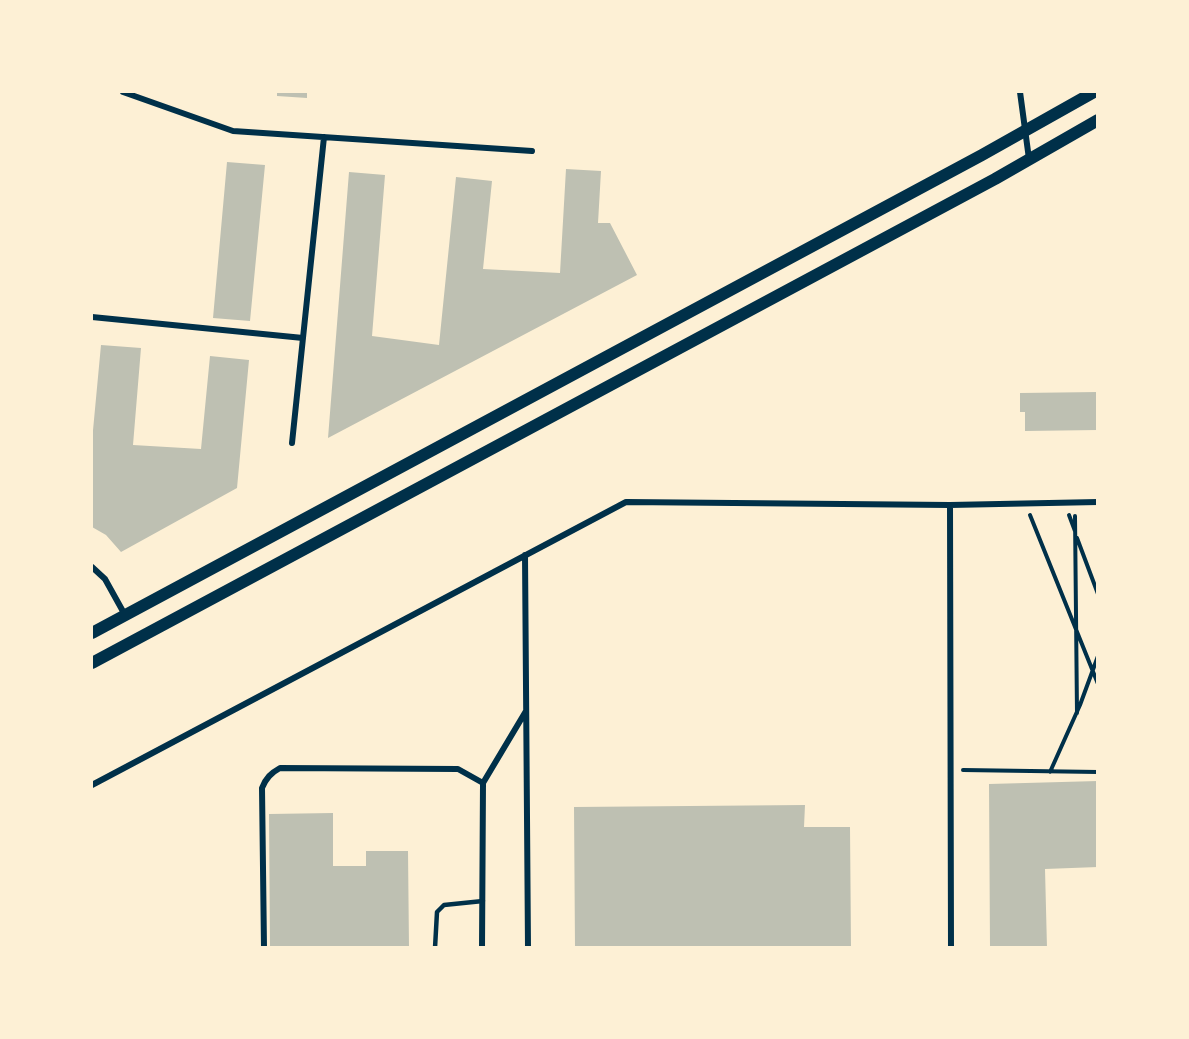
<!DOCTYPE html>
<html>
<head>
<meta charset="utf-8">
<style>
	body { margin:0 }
	#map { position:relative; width:1189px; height:1039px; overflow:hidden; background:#fdf0d5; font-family:"Noto Sans",sans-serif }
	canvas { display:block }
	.frame { position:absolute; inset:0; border:93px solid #fdf0d5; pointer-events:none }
</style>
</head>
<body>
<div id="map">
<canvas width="1189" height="1039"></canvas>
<div class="frame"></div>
</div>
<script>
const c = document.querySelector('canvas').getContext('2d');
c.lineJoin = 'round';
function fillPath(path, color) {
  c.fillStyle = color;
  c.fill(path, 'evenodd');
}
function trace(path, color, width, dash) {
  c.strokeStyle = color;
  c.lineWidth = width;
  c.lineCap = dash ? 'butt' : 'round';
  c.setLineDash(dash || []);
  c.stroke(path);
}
const building = new Path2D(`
	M277 92H307V98L277 96Z
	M227 162 265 165 250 321 213 318Z
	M566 169 601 171 598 223H610L637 275 328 438 349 172 385 175 372 336 439 345 456 177 492 181 483 269 560 273Z
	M101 345 141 348 133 445 201 449 210 356 249 360 237 488 121 552 106 535 92 527V441Z
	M1098 392V430L1025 431V412H1020V393Z
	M1098 781V867L1045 869 1047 948H990L989 784Z
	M805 805 804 827H850L851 948H575L574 807Z
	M333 813V866H366V851H408L409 948H270L269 814Z`);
const path = new Path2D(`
	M1030 515 1098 684
	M1069 515 1075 531
	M1075 516 1077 713
	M1077 538 1098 594
	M963 770 1098 772
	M1050 772 1080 705 1098 656`);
const service = new Path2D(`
	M435 948 437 912 444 905 483 901`);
const minor = new Path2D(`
	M123 92 233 131 532 151
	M1020 92 1029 159
	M92 317 303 338
	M292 443 324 137
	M950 505 951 948
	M525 555 528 948
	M92 567 105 579 125 615
	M92 785 626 502 950 505 1098 502
	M264 948 262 788C266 778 271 773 280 768L458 769 483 783 526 711
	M482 948 483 783`);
const secondary = new Path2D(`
	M92 633 982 155 1094 92
	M92 663 995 179 1098 120`);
fillPath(building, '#bec0b2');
trace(path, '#003049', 4);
trace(service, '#003049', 4.5);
trace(minor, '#003049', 6);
trace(secondary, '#003049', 12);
</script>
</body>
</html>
